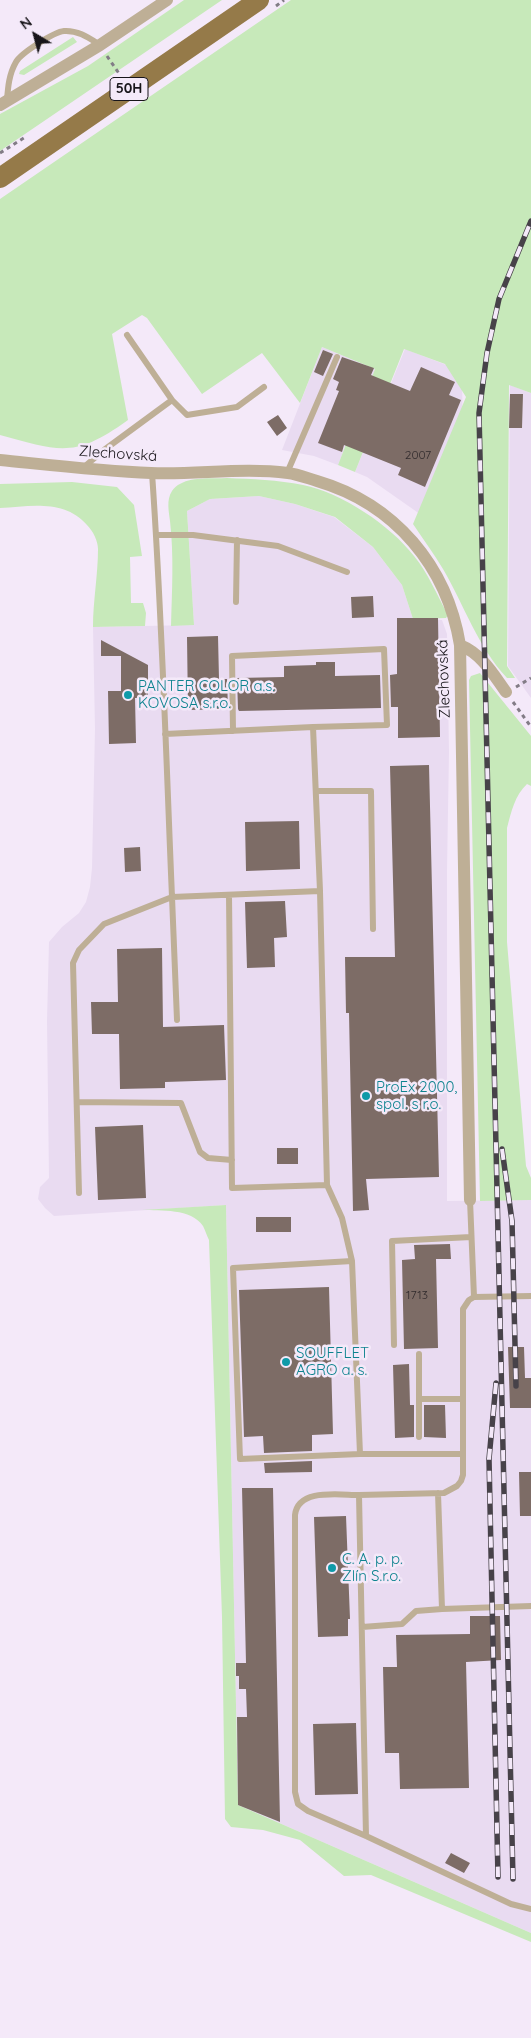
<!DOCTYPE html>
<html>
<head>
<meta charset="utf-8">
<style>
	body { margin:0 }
	#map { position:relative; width:531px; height:2038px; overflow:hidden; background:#f4e9f9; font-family:Quicksand,sans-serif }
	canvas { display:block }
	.north { position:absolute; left:10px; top:10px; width:50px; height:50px; -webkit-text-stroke:4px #f4e9f9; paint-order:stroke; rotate:323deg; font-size:14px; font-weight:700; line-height:20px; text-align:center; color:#18151a }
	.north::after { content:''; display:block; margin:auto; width:18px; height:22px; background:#18151a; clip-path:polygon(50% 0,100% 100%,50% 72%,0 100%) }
</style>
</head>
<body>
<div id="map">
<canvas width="531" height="2038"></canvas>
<div class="north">N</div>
</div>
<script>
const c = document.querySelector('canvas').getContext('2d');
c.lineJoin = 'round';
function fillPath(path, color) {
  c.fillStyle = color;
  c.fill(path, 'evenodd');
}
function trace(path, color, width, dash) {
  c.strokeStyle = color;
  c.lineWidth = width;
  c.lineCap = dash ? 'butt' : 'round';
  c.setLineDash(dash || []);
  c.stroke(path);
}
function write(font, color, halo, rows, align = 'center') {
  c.font = font + ' Quicksand,sans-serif';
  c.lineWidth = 5;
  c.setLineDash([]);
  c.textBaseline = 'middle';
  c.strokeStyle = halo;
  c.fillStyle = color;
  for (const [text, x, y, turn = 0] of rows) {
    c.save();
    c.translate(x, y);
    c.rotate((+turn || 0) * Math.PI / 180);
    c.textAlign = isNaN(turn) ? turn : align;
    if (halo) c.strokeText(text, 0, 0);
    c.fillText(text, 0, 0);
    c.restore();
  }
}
const built = new Path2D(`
	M322 347 375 369 338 465 314 456 282 450Z
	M405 349 462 371 463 453 437 526 367 477 355 472Z
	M510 385 531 393V698L508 666Z
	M259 496 295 504 334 517 373 547 402 585 413 619 442 620 447 634 449 752 447 870V1201L531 1200V1933L238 1805 226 1205 54 1216 45 1208 38 1199 40 1187 49 1178 47 1021 49 942 62 927 79 913 86 902 90 887 92 868 95 729 93 627 194 625 187 511 210 499Z`);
const green = new Path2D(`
	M184 0H222L0 151V114L88 66Z
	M291 0H531V393L509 385 507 666 515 678H507C478 647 464 605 443 569 434 554 423 539 413 524L466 397 445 364 404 349 355 472 338 465 375 369 322 347 300 403 262 353 202 394 147 318 142 315 112 334 128 420C74 459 60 451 0 435V199Z
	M73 37 77 42 24 75 19 74 20 71Z
	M227 478C252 479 278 480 303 485 342 493 390 525 414 556 428 573 437 595 448 615L446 618 413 619 402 585 373 547 335 517 295 504 259 496 210 499 187 511 194 625 171 626C172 590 174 556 170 521 169 512 166 500 172 491 183 475 211 479 227 478Z
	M72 482 117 487 134 505 142 556 130 557 131 603H143L146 613 145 626 93 627C93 601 98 575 98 549 98 541 93 531 87 525 65 499 30 506 0 508V484Z
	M480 673 531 736V786L527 784C515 795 511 812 507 828V942L526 1166 531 1178V1200L480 1201 469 680 471 676Z
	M226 1205 238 1805 531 1933V1942L371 1875 344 1876 300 1840 263 1830 231 1827 225 1819 222 1617 209 1240C207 1236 205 1230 203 1226 191 1208 161 1211 142 1210Z`);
const building = new Path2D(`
	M323 350 333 354 323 376 314 372Z
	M342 357 374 368 371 375 410 391 421 367 455 382 449 395 461 400 425 487 398 475 401 468 344 445 342 452 318 443 339 391 336 390 339 382 333 379Z
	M510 394H523L522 428H509Z
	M278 415 287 428 277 436 267 422Z
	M373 596 374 617 352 618 351 597Z
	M397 618H438L440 737 398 738V707H391L390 675 397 674Z
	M218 636 219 679H227L228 709 188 710 187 637Z
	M101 640 148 665V698H135L136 743 109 744 108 691H121V656H101Z
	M316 662H335V676L380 675 381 708 239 711 238 709 237 678 284 677V666L316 665Z
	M429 765 439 1177 366 1179 369 1210 353 1211 349 1013H346L345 957H395L390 766Z
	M299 821 300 869 246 871 245 822Z
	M140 847 141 871 125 872 124 848Z
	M285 901 287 937 274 938 275 967 247 968 245 902Z
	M162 948 163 1027 224 1025 226 1080 165 1082V1088L120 1089 119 1034H92L91 1002H118L117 949Z
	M143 1125 146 1198 98 1200 95 1127Z
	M277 1148H298V1164H277Z
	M256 1217H291V1232H256Z
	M450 1244 451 1259H436L438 1348 404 1349 402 1260 415 1259 414 1245Z
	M329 1287 333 1434 312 1435V1451L264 1453 263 1436 244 1437 239 1290Z
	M508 1347H524L525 1378H531V1408H510Z
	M409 1364 410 1405H414V1437L395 1438 393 1365Z
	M424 1405H445L446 1438 424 1437Z
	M312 1461V1472L265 1473 264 1463Z
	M519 1472H531V1516H520Z
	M242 1488H273L280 1822 238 1805 237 1717H247L246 1689H239V1676H236V1663H246Z
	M346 1516 350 1619H348V1636L318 1637 314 1517Z
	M470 1616H500L501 1660 466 1662 469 1788 400 1789 399 1753H385L383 1667H397L396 1635 470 1634Z
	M356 1723 358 1794 315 1795 313 1724Z
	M451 1853 470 1863 464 1873 445 1863Z`);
const path = new Path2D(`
	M276 6 284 0
	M107 56 120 75
	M0 153 27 136
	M516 687 531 678
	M513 702 531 727`);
const service = new Path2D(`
	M7 100C8 87 9 74 16 62 21 53 54 32 64 31 78 30 89 38 100 45
	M172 400 187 415 237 407 264 387
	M84 467 104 450 172 400 127 335
	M152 473C162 614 166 756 172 897L320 891 313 727 165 734
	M287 473 337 357
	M156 535H193L278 546 347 572
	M236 602 237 540
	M233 731 232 656 384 649 387 725 313 727
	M316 791H371L373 929
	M229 895 232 1188 327 1185 320 891
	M77 1102 181 1103 200 1152 208 1158 232 1160
	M327 1185 342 1218 352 1261 360 1454H463V1309L469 1300 474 1297 531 1296
	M79 1193 73 963 79 950 104 924 172 897 177 1020
	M470 1200 474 1297
	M352 1261 233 1268 240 1459 360 1454
	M394 1345 392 1241 471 1237
	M419 1354V1399H463
	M419 1399V1437
	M438 1493 442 1609 531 1606
	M359 1495 444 1493 457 1486 461 1481 463 1475V1454
	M362 1627 402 1624 416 1611 442 1609
	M366 1836 359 1495C339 1495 298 1488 295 1515V1792L298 1804 308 1811 366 1836 511 1904 531 1909`);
const minor = new Path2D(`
	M0 105 100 45 167 0
	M0 460C50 465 101 471 151 473 196 475 243 467 288 473 297 474 307 478 317 481 395 504 447 566 460 645L470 1200
	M460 645C482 654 493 674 506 692`);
const primary = new Path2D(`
	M0 178 259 0`);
const rail = new Path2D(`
	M502 1149 512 1221 516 1386
	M496 1383 489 1459 498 1877
	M513 1879 479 413 487 353 499 299 531 221`);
const markers = [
	[128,695,5,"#0f9aa8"],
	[366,1096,5,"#0f9aa8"],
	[286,1362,5,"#0f9aa8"],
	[332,1568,5,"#0f9aa8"]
];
const numberNames = [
	["2007",418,455],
	["1713",417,1295]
];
const shields = [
	[129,89,38]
];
const shieldNames = [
	["50H",129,89]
];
const streetNames = [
	["Zlechovská",118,454,4],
	["Zlechovská",444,679,-92]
];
const cultureNames = [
	["PANTER COLOR a.s.",138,686],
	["KOVOSA s.r.o.",138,703],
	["ProEx 2000,",376,1087],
	["spol. s r.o.",376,1104],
	["SOUFFLET",296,1353],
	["AGRO a. s.",296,1370],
	["C. A. p. p.",342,1559],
	["Zlín S.r.o.",342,1576]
];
fillPath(built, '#e9dbf1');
fillPath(green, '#c7e9ba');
fillPath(building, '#7d6c66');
trace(path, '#827c86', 3, [4, 4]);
trace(service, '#beaf96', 6);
trace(minor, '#beaf96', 12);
trace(primary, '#957a49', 20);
trace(rail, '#474249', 5.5);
trace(rail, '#f4e9f9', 4, [11]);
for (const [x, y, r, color] of markers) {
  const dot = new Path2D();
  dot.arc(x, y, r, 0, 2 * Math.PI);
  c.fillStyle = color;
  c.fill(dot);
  trace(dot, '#f4e9f9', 2);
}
write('12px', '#312b2d', null, numberNames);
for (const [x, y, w] of shields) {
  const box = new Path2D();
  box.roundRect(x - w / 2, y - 11.5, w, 23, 4);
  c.fillStyle = '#f4e9f9';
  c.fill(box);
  trace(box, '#18151a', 1);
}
write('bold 14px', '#18151a', null, shieldNames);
write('15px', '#18151a', '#f4e9f9', streetNames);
write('15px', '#0d838f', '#f4e9f9', cultureNames, 'left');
</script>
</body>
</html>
